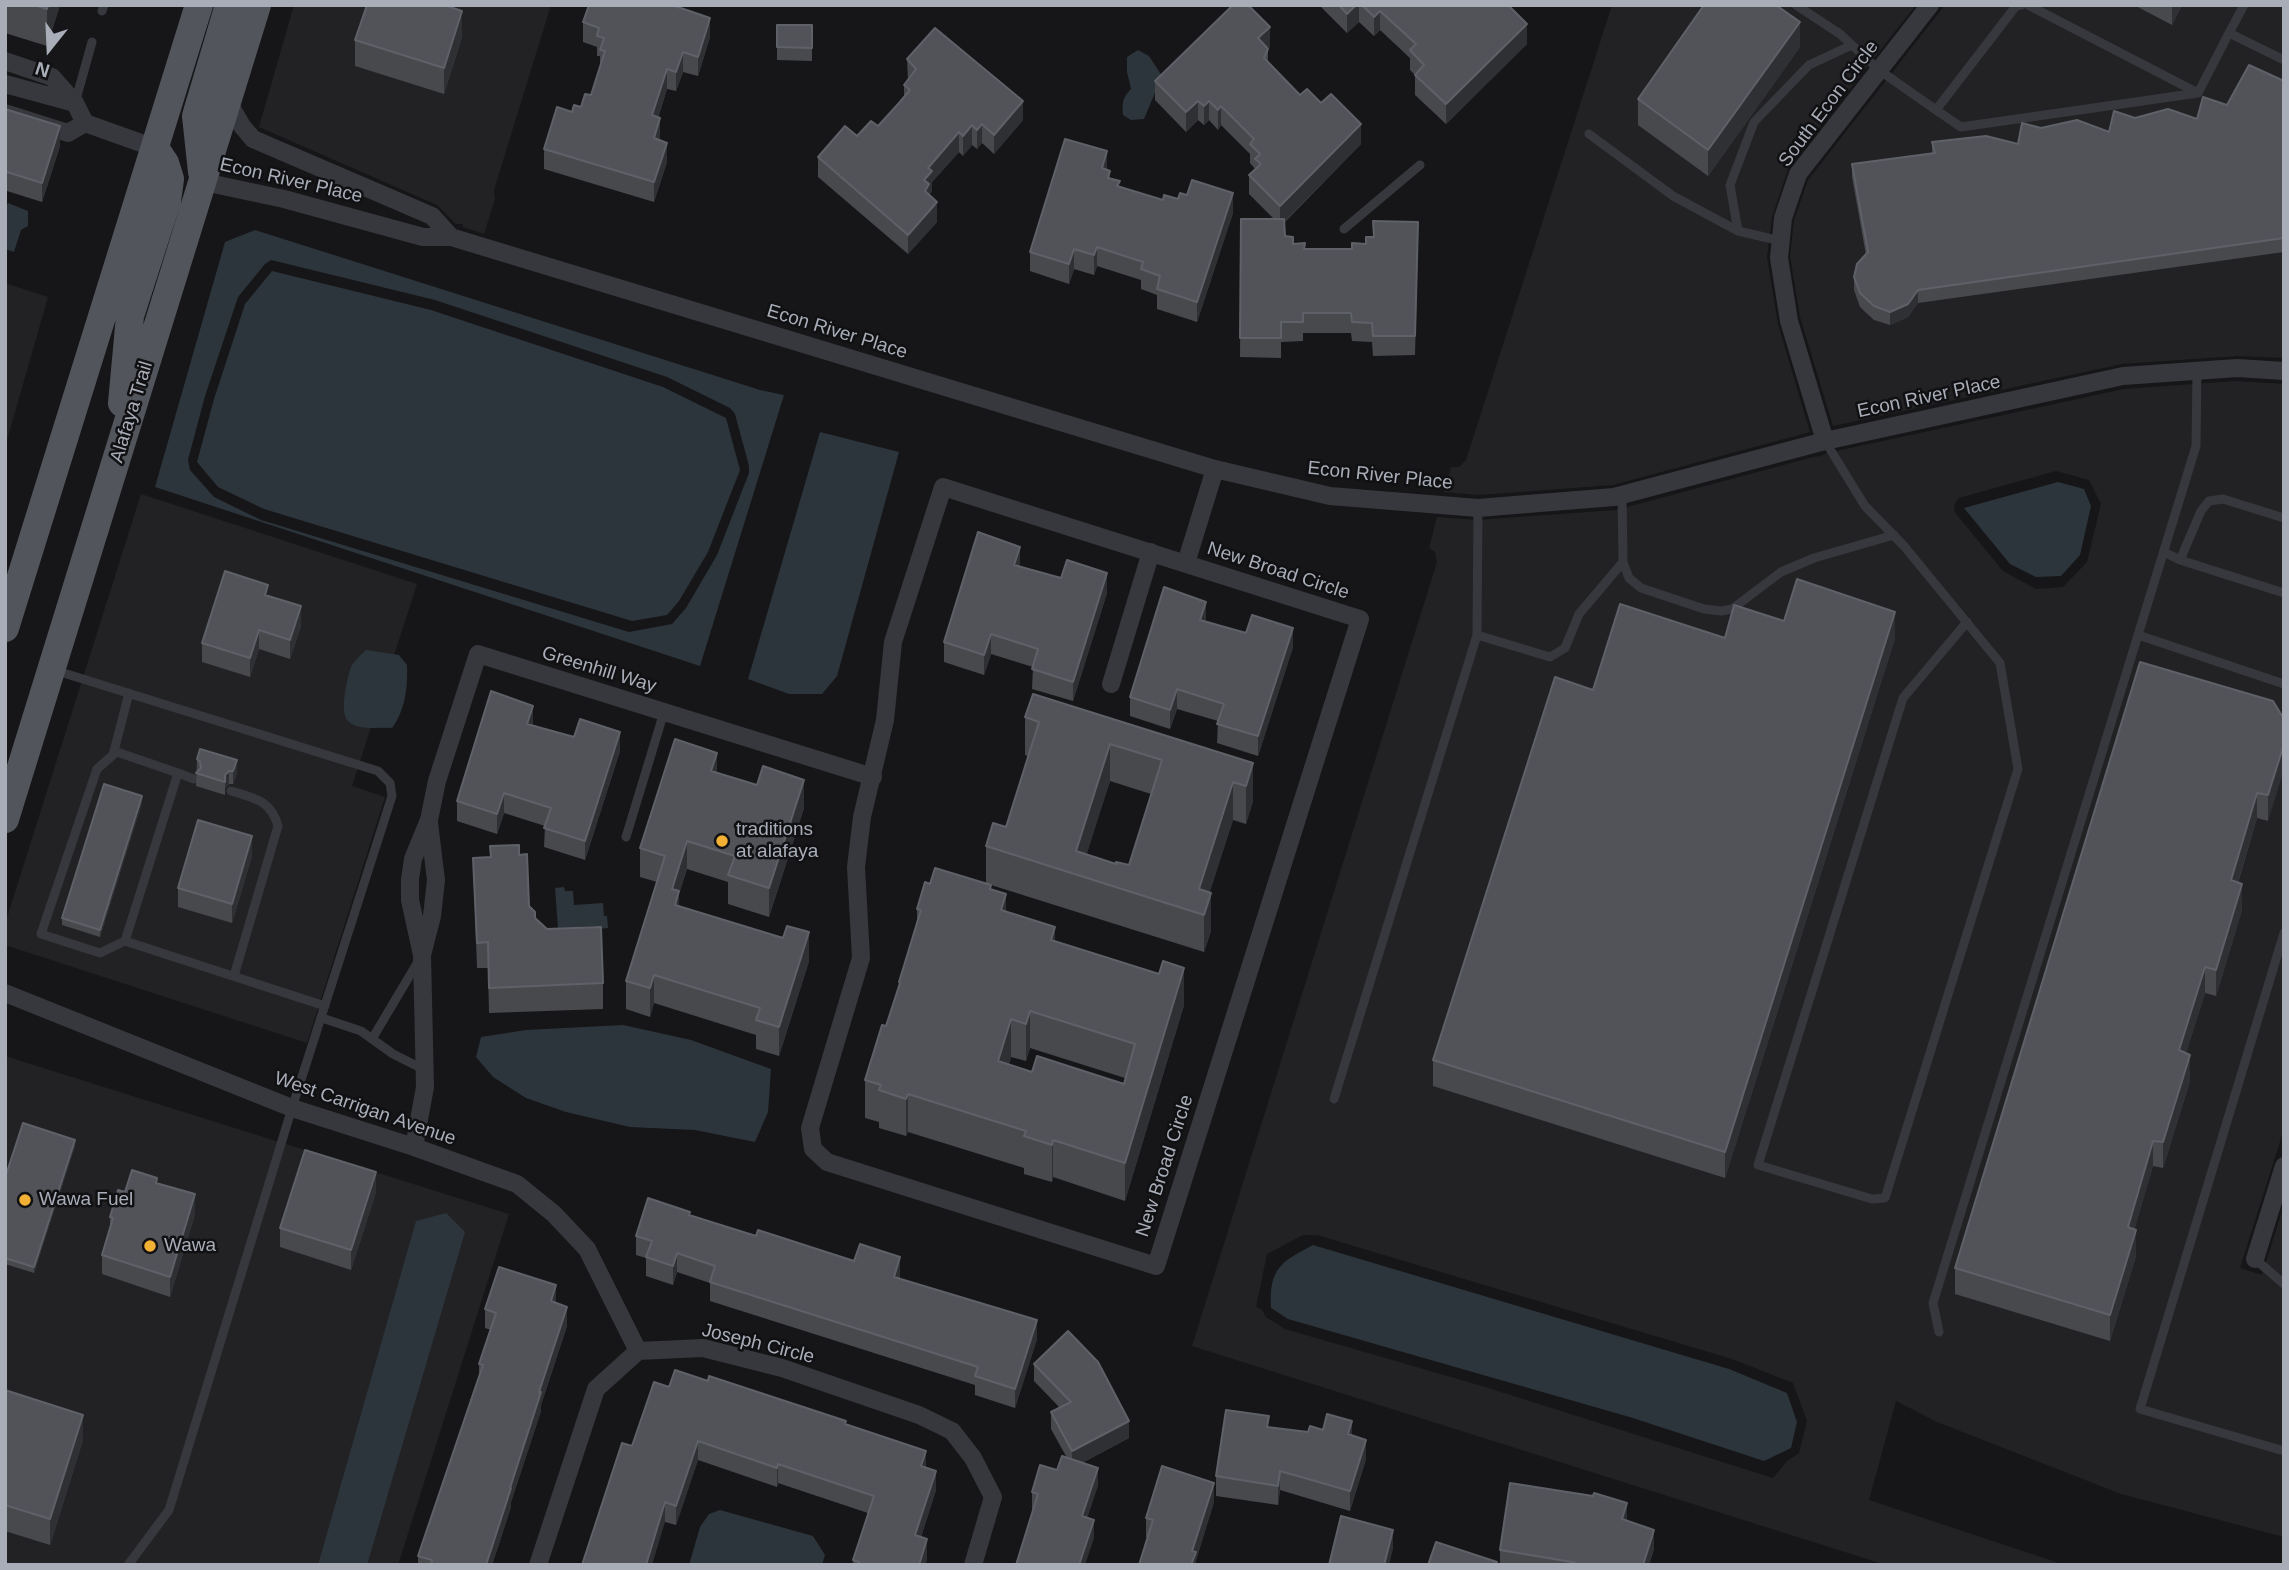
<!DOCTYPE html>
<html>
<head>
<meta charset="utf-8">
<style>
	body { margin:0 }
	#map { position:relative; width:2289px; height:1570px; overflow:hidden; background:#161618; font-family:Helvetica,sans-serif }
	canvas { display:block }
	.frame { position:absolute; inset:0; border:7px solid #a8adb8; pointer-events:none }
	.north { position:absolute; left:14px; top:14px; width:70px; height:70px; -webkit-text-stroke:5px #111113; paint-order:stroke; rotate:198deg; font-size:19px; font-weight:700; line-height:28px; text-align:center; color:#a8adb8 }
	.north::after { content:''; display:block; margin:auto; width:24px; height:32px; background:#a8adb8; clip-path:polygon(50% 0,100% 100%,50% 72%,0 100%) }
</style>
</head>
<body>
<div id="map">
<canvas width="2289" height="1570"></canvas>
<div class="frame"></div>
<div class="north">N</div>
</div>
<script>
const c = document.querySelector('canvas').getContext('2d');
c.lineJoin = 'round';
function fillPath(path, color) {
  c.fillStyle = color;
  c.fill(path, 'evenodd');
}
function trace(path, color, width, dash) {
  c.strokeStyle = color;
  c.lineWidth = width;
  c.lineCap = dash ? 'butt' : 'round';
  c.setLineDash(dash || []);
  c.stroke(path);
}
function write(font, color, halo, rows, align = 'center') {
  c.font = font + ' Helvetica,sans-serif';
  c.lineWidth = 5;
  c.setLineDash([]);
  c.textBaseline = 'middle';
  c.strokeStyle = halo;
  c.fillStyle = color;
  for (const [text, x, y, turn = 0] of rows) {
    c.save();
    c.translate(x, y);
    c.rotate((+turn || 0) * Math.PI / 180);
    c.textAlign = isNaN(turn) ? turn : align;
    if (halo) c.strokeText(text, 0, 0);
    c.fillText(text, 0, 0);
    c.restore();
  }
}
const built = new Path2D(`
	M294 5H551L494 190 495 199 484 234 463 227V224H456L437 205 259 127Z
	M1612 5H1916L1789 166 1772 217 1767 257 1778 324 1810 432 1613 485 1479 495 1444 492 1451 467H1459L1466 460Z
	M1945 5H2284V358L2237 356 2122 364 1833 426 1800 317 1790 256 1794 220 1808 180Z
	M5 283 48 297 5 447Z
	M2236 381 2284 384V1129L2240 1268 2262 1275 2284 1205V1537L2121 1494 1937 1422 1896 1401 1869 1500 2065 1565H1886L1192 1346 1437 562 1435 552 1429 548 1437 517 1477 520 1616 510 1817 456 1818 457 1827 453 2124 389ZM2056 471 2089 480 2101 504 2087 562 2063 587 2036 589 2003 571 1957 515 1954 510 1955 503 1959 498ZM1303 1235H1317L1732 1359 1793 1383 1807 1421 1799 1453 1787 1461 1773 1478 1482 1386 1285 1329 1266 1317 1262 1310 1256 1307 1267 1254Z
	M141 494 417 584 352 786 385 797 307 1043 5 945V924Z
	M5 1056 509 1214 398 1565H5Z`);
const water = new Path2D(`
	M1138 50 1149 56 1162 76 1144 119 1131 120 1123 115C1122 103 1122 98 1131 89L1127 72V57Z
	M8 203 28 211V226L21 230 14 252 5 249V210Z
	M255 230 760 390 784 395 700 666 155 487 225 242ZM271 260 435 300 667 377 730 408 735 414 749 466V473L717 555 686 608 672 624 629 632 261 520 214 497 190 470 188 460 205 396 238 297 265 264Z
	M272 271 431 310 663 387 726 418 740 470 708 552 679 601 667 615 632 621 264 509 218 487 197 462 214 399 245 304Z
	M820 432 899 452 837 676 822 694H789L748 679Z
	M2058 482 2084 489 2091 506 2080 555 2061 576 2036 577 2010 564 1964 508Z
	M366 650 399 655 407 665C408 687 405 711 392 728 379 727 358 731 348 721 339 713 347 678 351 667 354 661 361 655 366 650Z
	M564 887 565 891H573L574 905 603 903 604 916H607L608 928 597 929 596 926 558 928 555 888Z
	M623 1025 691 1040 771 1069 768 1112 755 1142 695 1130 630 1127 566 1112 526 1098 493 1077 476 1057 481 1037 526 1030Z
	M446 1213 465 1232 367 1565H318L416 1221Z
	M1313 1245 1729 1369 1787 1393 1797 1422 1791 1448 1764 1461 1633 1418 1288 1319 1271 1308C1269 1268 1281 1262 1313 1245Z
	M720 1510 813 1536 825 1555 822 1565H689L700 1527 709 1514Z`);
const lane = new Path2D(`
	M1796 5 1840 34 1879 70 1936 110 2016 6 2022 5
	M2028 5 2198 93
	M2244 5 2229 33 2284 60
	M102 11 104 5
	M2198 93 2229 33
	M75 103 92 42
	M1936 110 1961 127 2198 93
	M1589 134 1673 196 1738 231 1781 241
	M1344 229 1420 165
	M1738 231 1730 185 1754 122 1809 65 1852 45
	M1825 441 1865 506 1904 546 2000 663 2018 769 1885 1198 1872 1199 1758 1165 1903 698 1967 622
	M1622 495 1623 562 1629 578 1641 588 1704 609 1721 611 1732 609 1781 572 1814 558 1894 535
	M2164 552 2180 560 2284 593
	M2180 560 2201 511 2209 501 2223 499 2284 518
	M1477 635 1550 657 1565 648 1579 614 1623 562
	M2138 635 2284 684
	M54 670 378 771 390 783 392 796 292 1108 169 1510 128 1565
	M129 693 113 755 97 769 41 934 100 953 125 941 325 1006
	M114 751 178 773 125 941
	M178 773 194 779
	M231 791C254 798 271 800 278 826L234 976
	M626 837 664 712
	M2284 933 2140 1409 2284 1451
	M322 1018 361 1031 393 1054 425 1070
	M372 1039 419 960
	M1334 1099 1477 635 1478 508
	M2255 1259 2284 1284
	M1939 1332 1933 1303 2196 446 2197 370`);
const street = new Path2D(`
	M5 61 52 77 75 103 85 123 155 148
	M5 84 75 103
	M228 102 242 126 253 139 432 216 451 237
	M5 113 68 133 85 123
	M204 182 284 199 423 237H451L1215 469 1330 496 1478 508 1614 497 1825 441 2123 376 2237 368 2284 371
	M1825 441 1789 321 1779 258 1783 218 1798 174 1930 5
	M943 487 1360 619 1156 1266 827 1162 813 1149 810 1128 861 958 856 867 862 817 885 720 893 642Z
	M1186 563 1215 469
	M1111 684 1151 552
	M422 955 432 916 436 880 429 823
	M5 993 292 1108 414 1147 517 1184 554 1214 587 1249 638 1351
	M414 1147 425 1087 422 955 410 900V879L413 859 429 820 437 781 478 654 873 777
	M2255 1259 2284 1166
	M538 1565 596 1389 638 1351 703 1348 782 1368 919 1415 952 1431 973 1458 993 1497 973 1565`);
const primary = new Path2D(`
	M202 172 196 116 229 5
	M122 403 130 316 167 201 170 179 165 163 155 148
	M5 628 199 5
	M5 819 257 5`);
const wall = new Path2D(`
	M5 5H60L47 46 5 33Z
	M1319 5H1508L1527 44 1446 124 1415 95V75L1410 70V58L1380 30 1374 36 1359 22 1347 33Z
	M2134 5H2182L2172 25Z
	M583 22 710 37 698 76 683 72 676 91 667 89 658 118 659 140 667 162 654 202 544 169V149L572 112 581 107 591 95 600 68V56H597V47L583 42Z
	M777 25H812V61L777 60Z
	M462 37 444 94 355 66V40Z
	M1270 47 1268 48V61L1300 95 1361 144 1285 222V236L1293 244 1305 249H1352L1366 244 1418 241 1415 355 1373 356 1372 342 1352 341 1351 333H1303V341L1281 342V358L1240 357 1241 219H1274L1249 194V175L1255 169 1250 163V154L1221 125 1218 130 1209 120 1204 125 1198 120 1186 132 1155 100V81Z
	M1800 47 1708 176 1638 125V99Z
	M907 59 1023 120 994 154 982 143 977 149 972 145 963 156 959 152 932 182V191L929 195 937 222 908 254 818 177V157L878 126 904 97V85L908 80Z
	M2284 81V252L1918 303 1908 317 1890 325 1874 320 1860 307 1854 290V277L1866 255 1852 177V164L1932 154V142L2018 144 2041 128 2109 132 2135 118 2197 119Z
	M5 109 60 146 42 202 7 191Z
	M1107 170 1110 178 1120 187 1163 200 1178 199 1233 213 1197 322 1157 309V295L1141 289V280L1097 266 1094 275 1074 269 1069 284 1030 271V252Z
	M1020 566 1107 593 1073 701 1032 689 1033 667 991 654 984 675 944 662V642Z
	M268 596 301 626 290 659 259 649 250 677 202 662V643Z
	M1206 621 1293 647 1258 756 1217 743 1218 721 1177 709 1170 729 1130 716V697Z
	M1784 621 1895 638 1725 1178 1433 1086V1060L1593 690 1725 638Z
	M2273 701 2268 821 2257 818 2238 883 2242 910 2216 996 2205 993 2186 1053 2190 1081 2163 1168 2153 1166 2134 1229 2136 1256 2110 1341 1955 1294V1268Z
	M1025 717 1253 763V801L1246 824 1233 820 1209 893 1211 931 1204 952 991 885V890L1006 911 1055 942 1184 1005 1125 1201 1053 1177 1052 1182 1024 1174V1168L908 1132 906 1136 879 1128V1122L865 1118V1080L886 1026 899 988V982L917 924V909L930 884 986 883V846L1006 827 1028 756 1025 755ZM1110 781 1151 794 1129 865 1116 864 1086 854ZM1030 1048 1125 1078 1124 1084 1032 1072 1009 1064 1011 1057 1026 1061Z
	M533 725 620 751 585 860 544 847 545 826 504 813 497 834 457 821V801Z
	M200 749 237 773 233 784H229L225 788V795L196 786 197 759Z
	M717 773 804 808 769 917 728 904V882L687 869 679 894V906L809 961 779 1056 756 1049V1035L654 1003 650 1017 626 1009V981L657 882 640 877V848Z
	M142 803 100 937 62 925V918Z
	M490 846 519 855 529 906 535 918 603 983V1009L489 1013 488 968H477L473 858 490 857Z
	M252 856 232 923 178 907V888Z
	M75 1146 34 1273 5 1264V1178Z
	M157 1183 195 1214 170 1297 102 1274V1255L110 1227V1217L125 1192Z
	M376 1192 351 1270 280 1247V1228Z
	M690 1215 756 1236 900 1276V1279L1037 1339 1015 1408 975 1395V1385L710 1301V1283L677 1272 673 1285 646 1276V1258L636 1255V1236Z
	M556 1303 567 1326 541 1405V1411L511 1502V1507L492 1565H418V1556L479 1375V1364L491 1330 485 1328V1309Z
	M1034 1364 1129 1438 1082 1463 1098 1485 1087 1518 1094 1538 1032 1509V1492L1057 1470 1067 1458 1051 1429V1412L1060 1408 1034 1381Z
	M708 1381 846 1424 926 1467 936 1490 921 1537 927 1559 925 1565H853V1560L868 1513 778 1483 777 1487 698 1460 676 1525 665 1522 632 1446 669 1387Z
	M5 1390 83 1440 50 1545 5 1531Z
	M1269 1427 1308 1432 1323 1430 1352 1436 1366 1459 1350 1511 1280 1490 1278 1505 1216 1496V1476Z
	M1214 1502 1196 1560V1565L1146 1537V1518Z
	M1627 1521 1654 1549 1649 1565H1500V1550Z`);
const shadedWall = new Path2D(`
	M48 5H60L47 46V9Z
	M1356 5H1359V22L1347 33V14Z
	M2172 5H2182L2172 25Z
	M462 11V37L444 94V68Z
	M1380 11V30L1374 36V17Z
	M710 18V37L698 76V57Z
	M1800 22V47L1708 176V150Z
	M1527 24V44L1446 124V104Z
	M1270 27V47L1258 58V38Z
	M683 52V72L676 91V72Z
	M667 69V89L652 135V115Z
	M1023 101V120L994 154V135Z
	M1198 101V120L1186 132V112Z
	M1209 101V120L1204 125V106Z
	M1221 106V125L1218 130V110Z
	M660 118V138L654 157V138Z
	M982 124V143L977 149V130Z
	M1361 124V144L1280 226V206Z
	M972 125V145L963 156V136Z
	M60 126V146L42 202V183Z
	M959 132V152L932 182V191L929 194V204L924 199V180L928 168Z
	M667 143V162L654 202V182Z
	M1107 151V171L1102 168Z
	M7 172V191L5 197V177Z
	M1233 193V213L1197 322V302Z
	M937 202V222L908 254V235Z
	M1097 247V266L1094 275V255Z
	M1074 249V269L1069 284V264Z
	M1918 290V303L1908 317 1890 325V312Z
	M1020 547V567L1014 565Z
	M1107 573V593L1073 701V682Z
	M1206 602V621L1200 620Z
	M301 606V626L290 659V640Z
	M1895 612V638L1725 1178V1152Z
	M1293 628V647L1258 756V736Z
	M259 630V649L250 677V658Z
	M991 634V654L984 675V655Z
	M1177 689V709L1170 729V710Z
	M533 706V725L527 724Z
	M620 732V751L585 860V841Z
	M1110 744V781L1080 876 1076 851Z
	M2284 744V770L2268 821V795Z
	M717 753V782L711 771Z
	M237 760V773L233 784V771Z
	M1253 763V801L1246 824V786Z
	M229 771V784L225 788V775Z
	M804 780V808L769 917V888Z
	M1233 782V820L1203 914 1199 889Z
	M504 793V813L497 834V814Z
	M2257 793V818L2231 905V880Z
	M142 796V803L100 937V930Z
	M252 836V856L232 923V904Z
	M687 841V869L679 894V919L672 889Z
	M2242 884V910L2216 996V970Z
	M1211 893V931L1204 952V915Z
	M1006 894V932L1001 910Z
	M1055 927V964L1051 940Z
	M809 932V961L779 1056V1027Z
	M2205 967V993L2179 1076V1050Z
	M1184 968V1005L1125 1201V1163Z
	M654 975V1003L650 1017V988Z
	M1030 1011V1048L1026 1061V1024Z
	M1011 1019V1057L998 1098V1061Z
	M2190 1055V1081L2163 1168V1142Z
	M908 1094V1132L906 1136V1099Z
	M75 1140V1146L34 1273V1267Z
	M1053 1140V1177L1052 1182V1145Z
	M2153 1141V1166L2128 1253V1227Z
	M376 1172V1192L351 1270V1250Z
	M195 1194V1214L170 1297V1277Z
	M2136 1230V1256L2110 1341V1315Z
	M677 1253V1272L673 1285V1266Z
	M900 1257V1276L894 1296V1277Z
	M556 1285V1304L551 1301Z
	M567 1307V1326L541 1405V1411L511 1502V1507L492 1565H486L539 1392Z
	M1037 1320V1339L1015 1408V1389Z
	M83 1415V1440L50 1545V1519Z
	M1129 1421V1438L1072 1468V1451Z
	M1352 1421V1441L1348 1434Z
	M1366 1440V1459L1350 1511V1491Z
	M698 1441V1460L676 1525V1506Z
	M926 1451V1470L921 1466Z
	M778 1464V1483L777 1487V1468Z
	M1098 1468V1485L1082 1534V1516Z
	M936 1471V1490L915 1555V1535Z
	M1280 1471V1490L1278 1505V1486Z
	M1214 1483V1502L1196 1560V1565H1191L1192 1551Z
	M665 1502V1522L652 1565H646Z
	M1627 1503V1523L1622 1519Z
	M1094 1520V1538L1085 1565H1079Z
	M1393 1530V1549L1389 1565H1384Z
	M1654 1530V1549L1649 1565H1643Z
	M927 1539V1559L925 1565H919Z`);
const building = new Path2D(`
	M35 5H48L47 9Z
	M367 5H444L462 11 444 68 355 40Z
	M589 5H672L710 18 698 57 683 52 676 72 667 69 652 115 660 118 654 138 667 143 654 182 544 149 557 107 572 112 574 105 581 107 585 94 591 95 605 51 600 50 604 38 597 36 599 28 583 22Z
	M1233 5H1248L1270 27 1258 38 1268 49 1264 58 1300 95 1307 89 1321 103 1331 94 1361 124 1280 206 1249 175 1261 164 1255 159 1260 154 1250 144 1254 139 1221 106 1218 110 1209 101 1204 106 1198 101 1186 112 1155 81Z
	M1339 5H1356L1347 14Z
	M1362 5H1508L1527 24 1446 104 1415 75 1424 65 1410 50 1416 44 1380 11 1374 17Z
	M1704 5H1776L1800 22 1708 150 1638 99Z
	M777 25H812V48L777 47Z
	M935 28 1023 101 994 135 982 124 977 130 972 125 963 136 959 132 928 168 932 171 924 180 929 184 925 191 937 202 908 235 818 157 845 126 857 136 871 121 878 126 899 103 910 90 904 85 916 69 907 59Z
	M2249 65 2284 81V238L1918 290 1908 304 1890 312 1874 306 1860 293 1854 277 1857 264 1868 252 1852 164 1935 153 1932 142 1986 136 2018 144 2022 123 2041 128 2077 120 2109 132 2114 111 2135 118 2168 109 2197 119 2203 97 2227 105Z
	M5 109 60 126 42 183 7 172 5 177Z
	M1065 139 1107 151 1102 168 1110 171 1108 178 1120 181 1117 186 1163 200 1164 195 1178 199 1180 193 1187 195 1192 180 1233 193 1197 302 1157 289 1160 276 1141 269 1143 262 1097 247 1094 255 1074 249 1069 264 1030 252Z
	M1241 219H1284L1285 236 1293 237V244L1305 243 1304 249H1352V243L1366 244V237H1374L1373 221 1418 222 1415 336H1373L1372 323 1352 322 1351 313H1303V322H1281V338H1240Z
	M978 532 1020 547 1014 565 1061 578 1067 560 1107 573 1073 682 1032 669 1038 649 991 634 984 655 944 642Z
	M225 571 268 585 265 595 301 606 290 640 259 630 250 658 202 643Z
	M1797 579 1895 612 1725 1152 1433 1060 1555 677 1593 690 1620 604 1725 638 1734 605 1784 621Z
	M1164 587 1206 602 1200 620 1246 633 1252 615 1293 628 1258 736 1217 724 1224 704 1177 689 1170 710 1130 697Z
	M2140 662 2273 701 2284 719V744L2268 795 2257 793 2231 880 2242 884 2216 970 2205 967 2179 1050 2190 1055 2163 1142 2153 1141 2128 1227 2136 1230 2110 1315 1955 1268Z
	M491 691 533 706 527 724 574 737 580 719 620 732 585 841 544 828 551 808 504 793 497 814 457 801Z
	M1033 694 1253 763 1246 786 1233 782 1199 889 1211 893 1204 915 986 846 993 823 1006 827 1039 722 1025 717ZM1110 744 1162 760 1129 865 1116 862V864L1076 851Z
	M675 739 717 753 711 771 757 785 763 766 804 780 769 888 728 875 735 856 687 841 672 889 679 891 675 905 783 938 787 926 809 932 779 1027 756 1020 760 1008 654 975 650 988 626 981 665 856 640 848Z
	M200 749 237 760 233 771H229L225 775V782L196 773 201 768 200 762 197 759Z
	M104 784 142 796 100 930 62 918Z
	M198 820 252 836 232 904 178 888Z
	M519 845V855L527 854 529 906 535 912V918L547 929 601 927 603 983 489 988 488 942 477 943 473 858 491 857 490 846Z
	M935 868 991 885 990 889 1006 894 1001 910 1055 927 1051 940 1159 974 1163 961 1184 968 1125 1163 1053 1140 1052 1145 1024 1136 1026 1131 908 1094 906 1099 879 1090 881 1085 865 1080 882 1025 886 1026 900 983 899 982 921 910 917 909 925 882 930 884ZM1030 1011 1135 1044 1124 1084 1037 1056 1032 1072 998 1061 1011 1019 1026 1024Z
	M23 1123 75 1140 34 1267 5 1258V1178Z
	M305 1150 376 1172 351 1250 280 1228Z
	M132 1170 157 1178 156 1183 195 1194 170 1277 102 1255 113 1218 110 1217 118 1190 125 1192Z
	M648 1198 690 1212 689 1215 756 1236 758 1230 854 1261 860 1244 900 1257 894 1277 1037 1320 1015 1389 975 1376 978 1367 710 1282 715 1266 677 1253 673 1266 646 1257 652 1241 636 1236Z
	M499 1267 556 1285 551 1301 567 1307 539 1392H541L510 1488H511L486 1565H431L432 1560 418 1556 483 1365 479 1364 496 1313 485 1309Z
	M1068 1331 1098 1362 1129 1421 1072 1451 1051 1412 1071 1402 1034 1364Z
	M675 1370 708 1381 709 1376 846 1421 845 1424 926 1451 921 1466 936 1471 915 1535 927 1539 919 1565H858L859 1562 853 1560 874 1496 778 1464 777 1468 698 1441 676 1506 665 1502 646 1565H582L622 1443 632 1446 654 1382 669 1387Z
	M5 1390 83 1415 50 1519 5 1505Z
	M1226 1410 1269 1416 1267 1427 1308 1432 1310 1426 1323 1430 1327 1414 1352 1421 1348 1434 1366 1440 1350 1491 1280 1471 1278 1486 1216 1476Z
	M1062 1456 1098 1468 1082 1516 1094 1520 1079 1565H1016L1038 1494 1032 1492 1040 1465 1057 1470Z
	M1162 1466 1214 1483 1192 1551 1196 1552 1191 1565H1139L1153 1520 1146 1518Z
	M1510 1483 1593 1496 1594 1493 1627 1503 1622 1519 1654 1530 1643 1565H1581L1572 1562 1500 1550Z
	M1341 1516 1393 1530 1384 1565H1329Z
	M1436 1542 1497 1562 1496 1565H1428Z`);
const markers = [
	[722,841,7,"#f2b134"],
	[25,1200,7,"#f2b134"],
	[150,1246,7,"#f2b134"]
];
const streetNames = [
	["South Econ Circle",1829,104,-53],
	["Econ River Place",291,181,13],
	["Econ River Place",837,332,17],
	["Econ River Place",1929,397,-12],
	["Alafaya Trail",132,412,-73],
	["Econ River Place",1380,476,6],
	["New Broad Circle",1278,571,18],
	["Greenhill Way",599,670,17],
	["West Carrigan Avenue",365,1109,19],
	["New Broad Circle",1165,1166,-72],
	["Joseph Circle",758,1344,14]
];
const poiNames = [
	["traditions",736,830],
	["at alafaya",736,852],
	["Wawa Fuel",39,1200],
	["Wawa",164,1246]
];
fillPath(built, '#222225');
fillPath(water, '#2c353c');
trace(lane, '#37383d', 9);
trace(street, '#37383d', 18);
trace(primary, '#53555c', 28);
fillPath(wall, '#47494d');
fillPath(shadedWall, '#2f3033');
fillPath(building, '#525359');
trace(building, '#5f6168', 2);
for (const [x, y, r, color] of markers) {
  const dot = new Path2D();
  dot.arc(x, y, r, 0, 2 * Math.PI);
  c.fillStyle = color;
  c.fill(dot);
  trace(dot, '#111113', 2.5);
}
write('19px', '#a8adb8', '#111113', streetNames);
write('19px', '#a8adb8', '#111113', poiNames, 'left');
</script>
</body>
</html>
